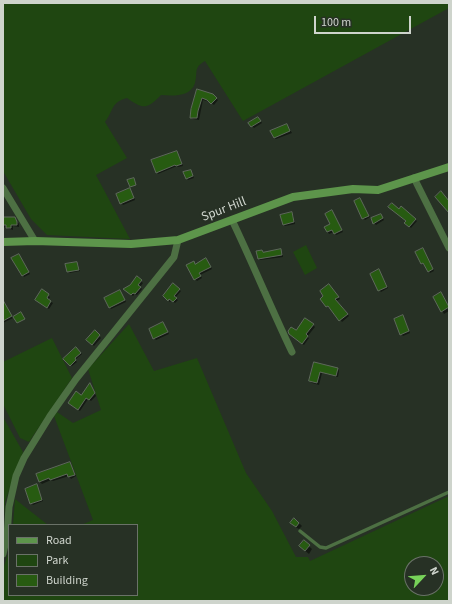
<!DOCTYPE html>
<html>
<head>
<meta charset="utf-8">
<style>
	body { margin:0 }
	#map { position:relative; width:452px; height:604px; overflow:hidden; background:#273125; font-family:"Source Sans 3",sans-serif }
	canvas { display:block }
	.frame { position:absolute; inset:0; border:4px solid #ced4cc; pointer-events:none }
	.legend { position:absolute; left:8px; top:524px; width:130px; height:72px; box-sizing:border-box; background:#273125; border:1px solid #6a7268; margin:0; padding:5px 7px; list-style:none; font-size:12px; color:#ced4cc }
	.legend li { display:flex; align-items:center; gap:8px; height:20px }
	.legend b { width:20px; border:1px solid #6a7268 }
	.north { position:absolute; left:404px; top:556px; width:40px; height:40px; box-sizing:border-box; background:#273125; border:1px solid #6a7268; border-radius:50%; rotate:64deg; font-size:11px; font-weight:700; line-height:16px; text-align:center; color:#ced4cc }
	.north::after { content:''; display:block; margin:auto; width:14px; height:18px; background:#77d259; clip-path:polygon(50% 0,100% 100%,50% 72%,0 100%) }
	.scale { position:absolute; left:314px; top:16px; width:97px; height:18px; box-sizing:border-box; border:2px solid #ced4cc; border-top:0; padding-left:5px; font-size:12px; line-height:14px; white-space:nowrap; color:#ced4cc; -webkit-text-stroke:3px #273125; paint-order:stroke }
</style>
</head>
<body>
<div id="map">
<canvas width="452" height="604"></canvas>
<div class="frame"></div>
<ul class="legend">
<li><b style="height:5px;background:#5d954b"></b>Road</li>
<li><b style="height:11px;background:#1f4611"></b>Park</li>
<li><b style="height:11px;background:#275b11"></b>Building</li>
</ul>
<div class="north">N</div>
<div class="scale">100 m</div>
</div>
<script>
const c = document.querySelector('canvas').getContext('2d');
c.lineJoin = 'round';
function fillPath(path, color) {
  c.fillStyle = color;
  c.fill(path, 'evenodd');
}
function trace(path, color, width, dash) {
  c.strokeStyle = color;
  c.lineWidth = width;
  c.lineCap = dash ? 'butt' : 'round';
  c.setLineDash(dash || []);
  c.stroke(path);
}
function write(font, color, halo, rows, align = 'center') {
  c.font = font + ' "Source Sans 3",sans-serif';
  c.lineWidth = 4;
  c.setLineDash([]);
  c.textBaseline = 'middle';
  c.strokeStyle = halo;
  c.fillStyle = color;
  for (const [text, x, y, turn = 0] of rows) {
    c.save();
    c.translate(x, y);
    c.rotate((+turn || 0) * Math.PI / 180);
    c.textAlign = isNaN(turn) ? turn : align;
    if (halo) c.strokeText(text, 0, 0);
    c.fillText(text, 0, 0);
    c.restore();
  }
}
const green = new Path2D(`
	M3 3H449V8L243 121 205 61C193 68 198 72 195 83 191 97 173 96 161 95 147 109 144 110 127 98 111 102 114 110 105 122L127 158 96 175 130 239 47 235 31 219 3 171Z
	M306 245 317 268 305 275 293 252Z
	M129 324 154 371 197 358 246 473 272 511 296 557H308L310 561 449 496V601H3V569L9 551V595H137V525H81L93 520 54 416 57 412 73 423 101 410 88 369ZM412 564H436V588H412Z
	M52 338 72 378 29 442 20 438 3 404V362Z
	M3 417 23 452 5 502 3 535Z
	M15 499 48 525H13Z`);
const shadow = new Path2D(`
	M197 90 212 95 218 100 214 105 210 102 203 100 199 120 193 119 191 117Z
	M260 120 262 123 254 128 252 126Z
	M287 125 292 133 276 139 274 138Z
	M177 152 183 166 178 167 177 166 158 174 157 172Z
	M190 171 194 178 188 180 187 178Z
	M130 189 135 200 123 205 121 203Z
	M360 199 370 217 365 220 363 218Z
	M401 207 417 221 411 228 406 223 407 221 399 210Z
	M332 212 343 232 336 235 334 232 329 234 325 227 331 224Z
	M291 213 293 215 295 224 285 226 283 224Z
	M381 215 384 220 376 225 374 223Z
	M3 218H14L19 224V227L13 226V230L3 227Z
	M280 250 282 252 283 257 260 260 259 259 263 253Z
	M424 251 434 271 430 273 425 265H424L422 263Z
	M20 257 30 274 24 277 23 275Z
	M207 261 212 269 200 275 202 278 197 281 195 279 194 262 196 265Z
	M77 263 78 264 80 271 70 273 68 271Z
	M380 272 388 288 381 292 379 290Z
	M137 278 143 283 140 287 142 289 137 295 135 294 133 296 124 289 131 286Z
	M173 285 181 291 175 298 178 300 175 303 172 300 170 302 164 296Z
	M331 287 340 299 336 301 349 316 342 322 330 307 329 308 327 306 325 297Z
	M42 291 50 297 48 300 53 303 49 309 38 301Z
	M121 293 126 302 111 309 110 307Z
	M443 295 449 307V311L444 314 435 297Z
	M3 304 13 318 3 323Z
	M402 316 410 333 403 336 401 334Z
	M164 325 169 334 156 340 154 338Z
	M313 325 315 327 307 337 309 338 304 345 292 336 296 332Z
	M95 332 101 338 94 346 88 340Z
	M76 348 82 354 75 360 77 362 72 366 65 359Z
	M315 363 338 369 339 371 338 377 322 373 319 385 312 383 310 381Z
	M91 386 96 396 91 401 88 399 80 411 71 405Z
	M70 463 76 476 71 479 69 476 53 481 51 480 42 484 40 482 37 475Z
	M37 486 43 501 33 505 31 503Z
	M299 523 302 526 299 529 294 526Z
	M304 542 312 549 309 554 303 549Z`);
const building = new Path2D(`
	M197 89 213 94 217 98 211 104 207 100 202 98 198 111 197 118H190L191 109Z
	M258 117 261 121 251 127 248 123Z
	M287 124 290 131 274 138 270 131Z
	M177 151 182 164 176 166 175 165 156 173 151 160Z
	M191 170 193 176 186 179 183 172Z
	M134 178 136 185 130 187 127 180Z
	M130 188 134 198 120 204 116 194Z
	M441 191 449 201V213L435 197Z
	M360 198 369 216 362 219 354 201Z
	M392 203 399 209 401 206 416 219 409 227 404 223 406 221 388 207Z
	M332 210 342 230 334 234 332 230 327 232 324 227 330 224 325 214Z
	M292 212 294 222 283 225 280 215Z
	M381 214 383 218 373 224 371 218Z
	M4 217H15L17 222V225H11V228H6V225H3Z
	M423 248 433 269 428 272 423 263 421 264 415 252Z
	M281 249 282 255 258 259 256 251 262 250 263 252Z
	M19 254 29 272 22 276 11 258Z
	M206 258 211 267 199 273 201 276 194 280 186 265 194 261 195 264Z
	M77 262 79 270 67 272 65 264Z
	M379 269 387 287 378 291 370 274Z
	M137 276 142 280 138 285 141 287 135 294 133 293 131 295 123 289 130 285Z
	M173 283 180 289 174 296 177 298 173 302 169 299 168 301 163 296Z
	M329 284 339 297 335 299 348 314 339 321 328 306 326 307 320 299 323 296 320 291Z
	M42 289 49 294 47 298 51 301 47 308 35 300Z
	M120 290 125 300 109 308 104 298Z
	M441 292 449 307 441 312 433 297Z
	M3 300 12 316 3 321Z
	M21 312 25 319 17 323 13 317Z
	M403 315 409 331 400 335 394 319Z
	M305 318 314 324 306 334 308 336 302 344 289 334 288 331 291 327 296 330Z
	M163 322 168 332 153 339 149 329Z
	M95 330 100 335 92 345 86 340Z
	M76 347 81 353 75 358 76 360 70 366 63 359Z
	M314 362 338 368 336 376 320 372 317 383 309 381Z
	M90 383 95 393 89 400 86 398 78 410 68 403 76 391 81 395Z
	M70 462 75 475 68 477 67 474 50 480 49 478 39 482 36 474Z
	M37 484 42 500 30 504 25 489Z
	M294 518 299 523 296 527 290 523Z
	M304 540 310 545 305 551 299 546Z`);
const lane = new Path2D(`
	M300 531 320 547 326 548 449 492`);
const street = new Path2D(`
	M414 178 449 248
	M3 188 35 241
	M232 220C253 264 271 308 292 352
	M3 554 7 536 9 507 16 476 24 458 50 416 76 379 174 257 178 240`);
const secondary = new Path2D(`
	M3 242 35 241 131 244 178 240 293 197 353 189 378 190 449 167`);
const streetNames = [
	["Spur Hill",224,210,-21]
];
fillPath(green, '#1f4611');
fillPath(shadow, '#0007');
fillPath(building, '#275b11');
trace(building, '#5e695b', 1);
trace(lane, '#4d7043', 3.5);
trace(street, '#4d7043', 7);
trace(secondary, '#5d954b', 8);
write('13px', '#ced4cc', '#273125', streetNames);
</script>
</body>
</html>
